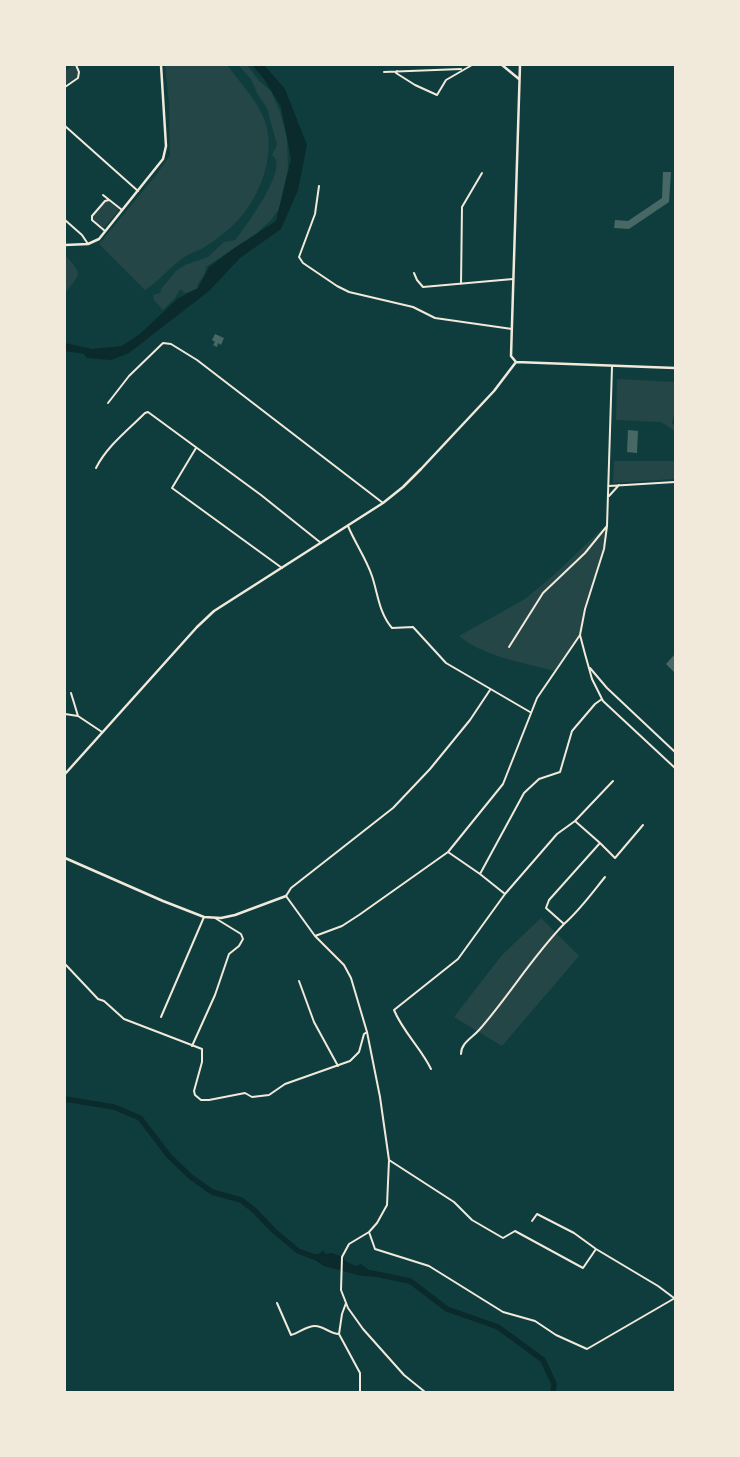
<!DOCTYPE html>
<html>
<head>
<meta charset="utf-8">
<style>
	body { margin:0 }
	#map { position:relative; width:740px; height:1457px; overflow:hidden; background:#0f3d3e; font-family:Lora,serif }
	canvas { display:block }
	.frame { position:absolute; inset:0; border:66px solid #f1e9da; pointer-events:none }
</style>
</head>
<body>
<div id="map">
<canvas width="740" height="1457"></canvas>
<div class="frame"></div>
</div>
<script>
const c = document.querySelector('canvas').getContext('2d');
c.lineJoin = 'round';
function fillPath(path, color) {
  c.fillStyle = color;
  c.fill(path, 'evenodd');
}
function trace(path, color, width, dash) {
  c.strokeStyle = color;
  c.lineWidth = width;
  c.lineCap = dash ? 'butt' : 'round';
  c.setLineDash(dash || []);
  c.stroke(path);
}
const green = new Path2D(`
	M74 65 78 73 77 77 65 84V71Z
	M165 65H227C239 81 253 96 262 114 280 151 259 203 230 228 222 235 213 242 203 248 195 252 186 255 179 261 167 270 158 282 145 290L99 244 157 174 170 155 169 103Z
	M238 65H247L259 81 271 91 280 112 287 138 288 170 279 209 271 220 256 234 206 267C206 278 197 280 197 289L185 293 180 289 175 298 163 310 154 300 153 295 160 293 161 289 176 271 185 265 208 257 224 242 235 240C246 226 281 178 276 161 276 159 274 157 272 155L277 145 267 108 257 93 251 79Z
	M107 200 119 210 104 228 92 218V216Z
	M65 255C83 275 81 273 65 293Z
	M617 379 675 382V417H673L672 424 675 425V431L661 422 616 420Z
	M614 461H675V479L613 483Z
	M602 529 606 531 604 548 583 610 580 635 554 671C525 663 482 656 459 636L525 599 556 573Z
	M541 918 579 956 502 1046 454 1017 502 955Z`);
const water = new Path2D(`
	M252 65H264L285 89 307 145 298 190 281 229 240 258 209 291 129 353 111 360 87 358 84 354 65 351V343L92 349 122 346 141 333 177 299 198 288 209 267 233 249 276 221 291 159 281 107 264 79Z
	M325 1250 324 1253 325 1254 332 1253 340 1256 347 1262 356 1266 361 1264 369 1270 383 1273 382 1277 362 1276 324 1266 311 1257V1254H318Z`);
const river = new Path2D(`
	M65 1099 114 1107 140 1118 169 1156 191 1177 212 1192 241 1200 255 1211 273 1230 298 1251 317 1258
	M376 1274 410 1281 447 1309 498 1327 543 1360 554 1384 553 1392`);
const building = new Path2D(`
	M663 172H671L669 202 629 229 614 228 615 220 628 221 662 198Z
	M215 334 224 338 221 345 218 343 217 347 213 345 215 342 212 340Z
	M628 430 638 431 637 453 627 452Z
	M675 654V673L666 664Z`);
const minor = new Path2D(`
	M397 71 396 73 415 85 437 95 446 80 472 65
	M384 72 461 69
	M65 87 78 78 79 72 76 65
	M65 126 138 191
	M319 186 315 214 299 257 303 263 337 286 349 292 413 307 435 318 512 329
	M103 195 122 210
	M65 220 82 235 88 244
	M105 231 92 220V216L105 201 109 200
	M414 273 417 280 423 287 513 279
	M461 284 462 207 482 173
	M612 367 607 526 604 549 585 609 580 635 585 654 592 679 603 701 675 768
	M108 403 129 376 163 343 171 344 197 360 383 503
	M196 448 172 488 282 568
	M96 468C107 446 128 430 145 413L148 412 261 495 321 543
	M609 486 675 482
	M609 496 619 485
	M348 526C355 543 366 558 372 576 378 594 379 613 392 628L413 627 446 663 530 712
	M509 647 543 593 585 553 607 526
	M590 668 607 688 675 752
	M71 693 78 716 102 732
	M65 714 78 716
	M575 821 600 843 549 900 546 908 564 924C580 910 592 893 605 877
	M600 843 615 858 643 825
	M448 852 480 874 524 793 539 779 560 772 572 731 595 704 602 699
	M505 894 557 834 575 821 613 781
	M315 936 342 926 359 915 448 852 503 784 537 698 580 635
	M65 964 98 999 104 1001 124 1019 202 1049V1062L194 1091 195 1095 201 1100H209L245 1093 252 1097 269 1095 285 1084 350 1061 359 1052 364 1034 367 1032
	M299 981 314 1022 338 1066
	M161 1017 204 917
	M192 1046 215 995 229 954 239 946 243 939 241 934 215 918
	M461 1054C461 1043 472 1038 479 1030 509 996 532 957 564 924
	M431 1069C421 1048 403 1032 394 1010L458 959 505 894 480 874
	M389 1160 454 1202 472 1220 503 1238 515 1231 583 1268 596 1249
	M532 1221 537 1214 574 1233 596 1249 658 1286 674 1298
	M369 1232 375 1249 429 1266 503 1312 535 1321 556 1335 587 1349 675 1298
	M277 1303 291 1335C299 1333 306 1326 315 1326 324 1326 330 1334 339 1334L342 1314 346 1303
	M339 1334 360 1373V1392
	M425 1392 404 1375 363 1329 348 1308 341 1290 342 1257 349 1244 369 1232 377 1223 387 1205 389 1160 380 1097 367 1032 351 978 344 965 315 936 286 896 291 888 393 808 430 769 470 720 490 690`);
const tertiary = new Path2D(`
	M502 65 519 79
	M516 362 511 356 520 65
	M516 362 675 368
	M65 774 197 627 214 611 383 503 403 487 421 469 494 391 516 362
	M65 858 163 901 204 917 221 918 235 915 286 896`);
const secondary = new Path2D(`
	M65 245 88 244 99 239 163 159 166 146 161 65`);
fillPath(green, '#244646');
fillPath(water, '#0a2a2b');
trace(river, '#0a2a2b', 5.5);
fillPath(building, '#486865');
trace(minor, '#f1e9da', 2);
trace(tertiary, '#f1e9da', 2.5);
trace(secondary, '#f1e9da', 2.5);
</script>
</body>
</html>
